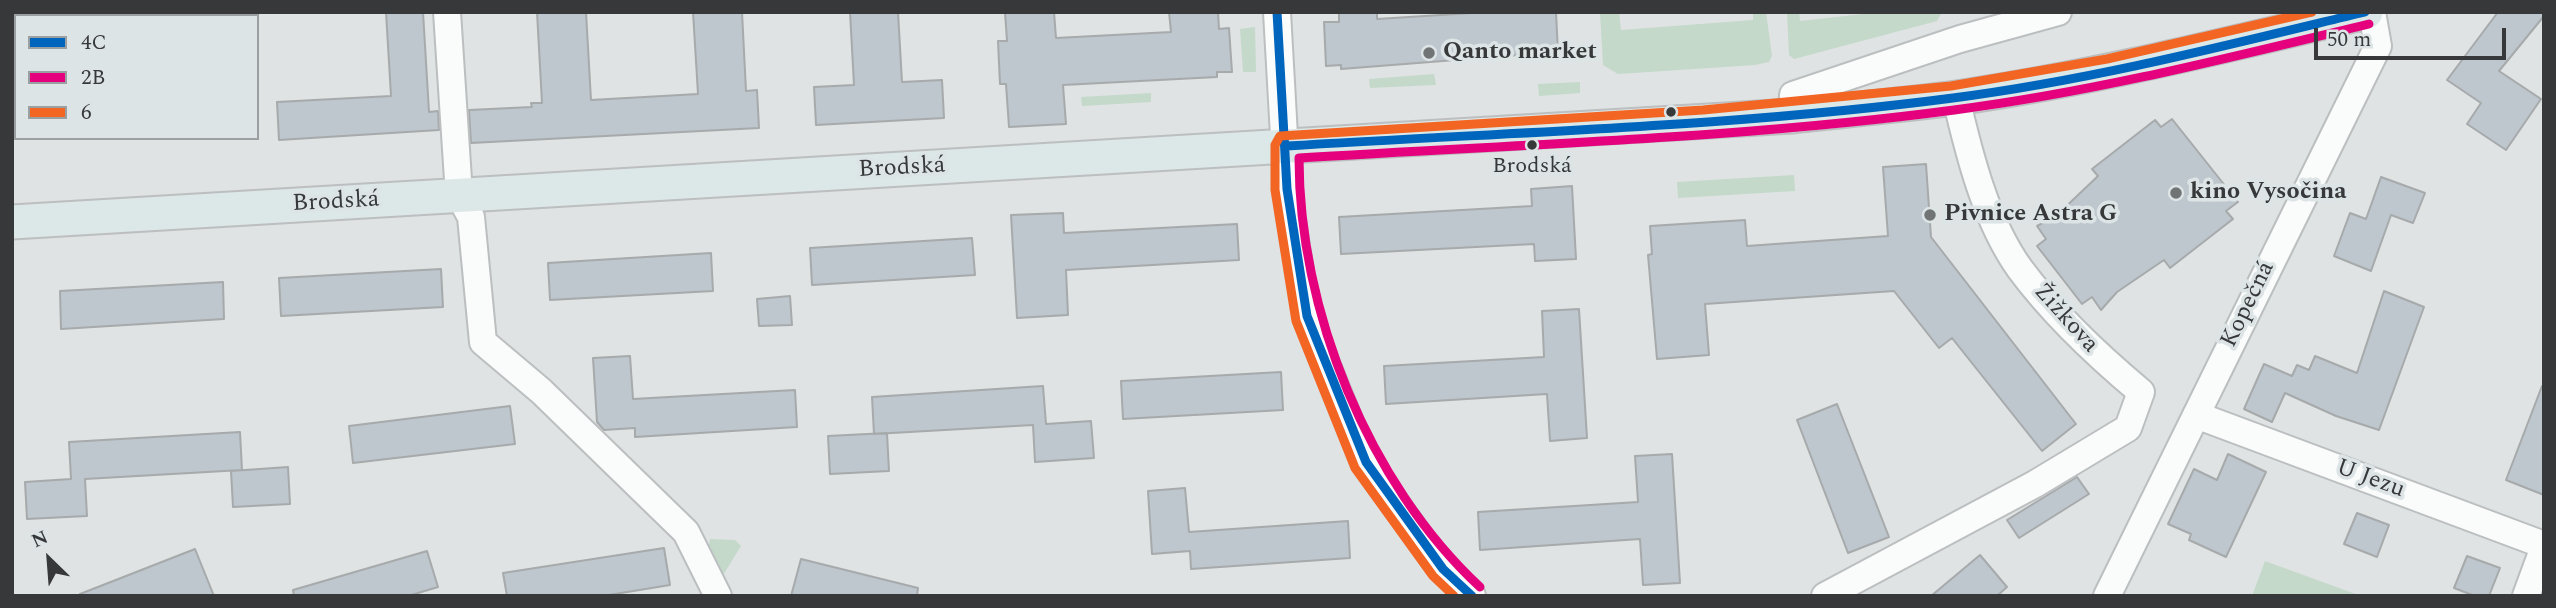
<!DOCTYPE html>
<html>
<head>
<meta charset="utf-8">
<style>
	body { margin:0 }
	#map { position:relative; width:2556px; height:608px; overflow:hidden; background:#dfe3e4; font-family:Spectral,serif }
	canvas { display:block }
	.frame { position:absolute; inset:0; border:14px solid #363839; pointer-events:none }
	.legend { position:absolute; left:14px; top:14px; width:245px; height:126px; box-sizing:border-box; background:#dde4e6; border:2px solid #9a9fa1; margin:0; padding:9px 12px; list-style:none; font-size:21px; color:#363839 }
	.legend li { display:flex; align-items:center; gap:14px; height:35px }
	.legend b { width:35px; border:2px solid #9a9fa1 }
	.north { position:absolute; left:14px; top:524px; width:70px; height:70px; -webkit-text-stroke:5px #dde4e6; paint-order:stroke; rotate:335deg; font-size:19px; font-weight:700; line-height:28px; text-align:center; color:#363839 }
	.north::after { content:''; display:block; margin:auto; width:24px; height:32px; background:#363839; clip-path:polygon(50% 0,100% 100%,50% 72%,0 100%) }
	.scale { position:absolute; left:2314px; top:28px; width:192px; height:32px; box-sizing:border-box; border:4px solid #363839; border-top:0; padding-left:9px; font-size:21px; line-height:24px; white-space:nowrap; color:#363839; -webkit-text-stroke:5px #dde4e6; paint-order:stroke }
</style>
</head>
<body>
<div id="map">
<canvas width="2556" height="608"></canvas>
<div class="frame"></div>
<ul class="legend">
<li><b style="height:9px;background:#0065bd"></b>4C</li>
<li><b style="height:9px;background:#e5007d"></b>2B</li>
<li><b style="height:9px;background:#f26522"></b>6</li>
</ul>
<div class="north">N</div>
<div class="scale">50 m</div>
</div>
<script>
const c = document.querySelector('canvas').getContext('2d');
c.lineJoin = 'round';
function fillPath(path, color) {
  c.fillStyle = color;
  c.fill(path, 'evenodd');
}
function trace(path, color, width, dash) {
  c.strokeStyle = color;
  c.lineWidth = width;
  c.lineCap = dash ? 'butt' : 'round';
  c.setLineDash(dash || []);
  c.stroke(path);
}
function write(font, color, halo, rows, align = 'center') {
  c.font = font + ' Spectral,serif';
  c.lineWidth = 7;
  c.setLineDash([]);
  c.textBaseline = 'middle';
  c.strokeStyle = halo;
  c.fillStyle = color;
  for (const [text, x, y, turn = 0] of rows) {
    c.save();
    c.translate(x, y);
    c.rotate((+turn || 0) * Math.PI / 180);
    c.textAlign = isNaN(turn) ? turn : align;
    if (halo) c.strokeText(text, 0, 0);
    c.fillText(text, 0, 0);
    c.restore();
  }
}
const green = new Path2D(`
	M1600 12H1619L1621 30 1753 20V12H1766L1772 56 1769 62 1755 65 1618 74 1603 65Z
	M1787 12H1799L1800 21 1881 12H1942L1937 21 1794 59 1789 55Z
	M1255 27 1256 72H1243L1240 29Z
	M1434 74 1436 85 1370 88 1369 79Z
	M1580 82V93L1539 96 1538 84Z
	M1151 93V102L1082 106 1081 97Z
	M1794 175 1795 191 1678 198 1677 182Z
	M710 539 735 540 741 546 722 577 708 550Z
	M2265 561 2361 596H2252Z`);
const building = new Path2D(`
	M386 12H423L429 112 438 111 439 130 279 140 277 102 391 96Z
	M537 12H586L591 100 698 94 693 12H742L746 91 757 90 759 128 471 143 469 110 532 107 531 103H542Z
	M850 12H898L902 82 942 80 944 118 816 125 814 87 854 85Z
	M1005 12H1054L1056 38 1171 32 1169 12H1218L1219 29 1229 28 1232 72H1217V77L1063 85 1066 124 1009 127 1006 84H1000L998 41H1007Z
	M1339 12H1377V19L1488 12H1556L1558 52 1341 69V65L1326 66 1324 22H1339Z
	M2498 12H2544V16L2499 71 2541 99 2506 150 2467 124 2481 103 2447 80Z
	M2172 119 2238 202 2226 211 2233 219 2170 268 2164 260 2117 292 2101 310 2092 297 2082 304 2037 246 2046 239 2037 226 2057 215 2098 176 2092 169 2155 120 2161 127Z
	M1926 164 1931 237 2076 424 2042 451 1952 338 1939 348 1894 291 1705 304 1709 355 1657 359 1648 255 1652 254 1650 226 1745 220 1747 246 1888 236 1883 167Z
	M2381 177 2425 193 2413 223 2391 215 2371 271 2334 256 2350 213 2366 219Z
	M1572 186 1576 259 1535 261 1534 244 1341 254 1339 217 1532 206 1531 189Z
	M1063 213 1064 233 1237 224 1239 260 1066 270 1068 315 1017 318 1011 215Z
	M972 238 975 275 812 285 810 248Z
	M711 253 713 291 550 300 548 263Z
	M441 269 443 307 281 316 279 278Z
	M223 282 224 319 61 329 60 291Z
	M2384 291 2424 307 2379 430 2336 416 2285 393 2272 422 2244 409 2264 364 2292 376 2297 365 2309 370 2315 356 2357 373Z
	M790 296 792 325 759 326 757 299Z
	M1579 309 1587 438 1550 441 1547 394 1386 404 1384 366 1544 357 1542 311Z
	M630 356 633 399 795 390 797 427 635 437V428L604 430 597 422 593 358Z
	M1281 372 1283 410 1123 419 1121 381Z
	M1043 386 1046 424 1091 421 1094 458 1035 462 1033 425 874 434 872 397Z
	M2542 386H2544V495L2506 480Z
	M1837 404 1889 537 1848 553 1797 420Z
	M510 406 515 444 353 463 349 426Z
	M240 432 242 470 85 479 87 516 27 519 25 482 71 479 69 442Z
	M887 433 889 471 830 474 828 436Z
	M1672 454 1680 583 1643 585 1640 539 1480 550 1478 512 1638 502 1635 456Z
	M2228 454 2266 472 2226 557 2189 540 2191 534 2168 524 2194 469 2217 480Z
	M288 467 290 504 233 507 231 471Z
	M2077 477 2089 494 2019 538 2007 520Z
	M1185 488 1189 532 1348 521 1350 558 1191 569 1190 551 1152 554 1148 491Z
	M2357 513 2389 525 2377 557 2344 544Z
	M664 548 670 585 603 596H507L503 573Z
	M195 549 214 596H81L80 594Z
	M427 551 438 587 408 596H294L293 590Z
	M1980 555 2007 587 1997 596H1931Z
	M2467 556 2500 568 2489 596H2475L2454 588Z
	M801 559 918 588 917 596H791Z`);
const minor = new Path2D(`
	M447 12 459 195 471 217 483 342 541 391 686 532 718 596
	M1277 12 1287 189 1307 316 1366 462 1443 569 1472 596
	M1792 116 1793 95 1960 39 2058 12
	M2196 415 2544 545
	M1825 596 2035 484 2128 428 2141 392C2098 356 2054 315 2020 269 1986 222 1969 154 1956 98
	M2107 596 2378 46 2372 12
	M2526 596 2544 547`);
const major = new Path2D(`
	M12 222 1792 116C1847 110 1902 105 1956 98 2094 78 2230 44 2366 12`);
const bus1 = new Path2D(`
	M1277 12 1287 189 1307 316 1366 462 1443 569 1472 596
	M1287 146C1509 132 1732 127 1953 98 2092 80 2228 45 2365 12`);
const bus2 = new Path2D(`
	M1480 587C1368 483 1299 310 1299 158 1518 144 1737 139 1954 110 2094 92 2232 57 2369 24`);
const bus3 = new Path2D(`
	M1454 596 1433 576 1355 468 1296 321 1275 190V145L1280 136 1703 110 1951 86 2107 59 2312 12`);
const markers = [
	[1429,53,7,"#717475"],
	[1671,112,6,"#363839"],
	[1532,145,6,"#363839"],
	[2176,193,7,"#717475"],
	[1930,215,7,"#717475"]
];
const busNames = [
	["Brodská",1532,168]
];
const poiNames = [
	["Qanto market",1443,53],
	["kino Vysočina",2190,193],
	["Pivnice Astra G",1944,215]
];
const streetNames = [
	["Brodská",902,169,-3],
	["Brodská",336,203,-3],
	["Kopečná",2249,305,-64],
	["Žižkova",2065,319,48],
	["U Jezu",2370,480,20]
];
fillPath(green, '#c4d9ca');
fillPath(building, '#bec6ce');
trace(building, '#a7aaab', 2);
trace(minor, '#bcbfc0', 30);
trace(major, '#bdbebf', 37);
trace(minor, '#fafbfb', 26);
trace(major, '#dce7e7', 33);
trace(bus1, '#0065bd', 9);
trace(bus2, '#e5007d', 9);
trace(bus3, '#f26522', 9);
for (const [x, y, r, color] of markers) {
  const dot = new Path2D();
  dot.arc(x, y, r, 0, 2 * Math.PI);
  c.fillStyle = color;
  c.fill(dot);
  trace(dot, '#dde4e6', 2.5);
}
write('22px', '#363839', '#dde4e6', busNames);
write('bold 24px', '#363839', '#dde4e6', poiNames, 'left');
write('24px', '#363839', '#dde4e6', streetNames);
</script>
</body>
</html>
